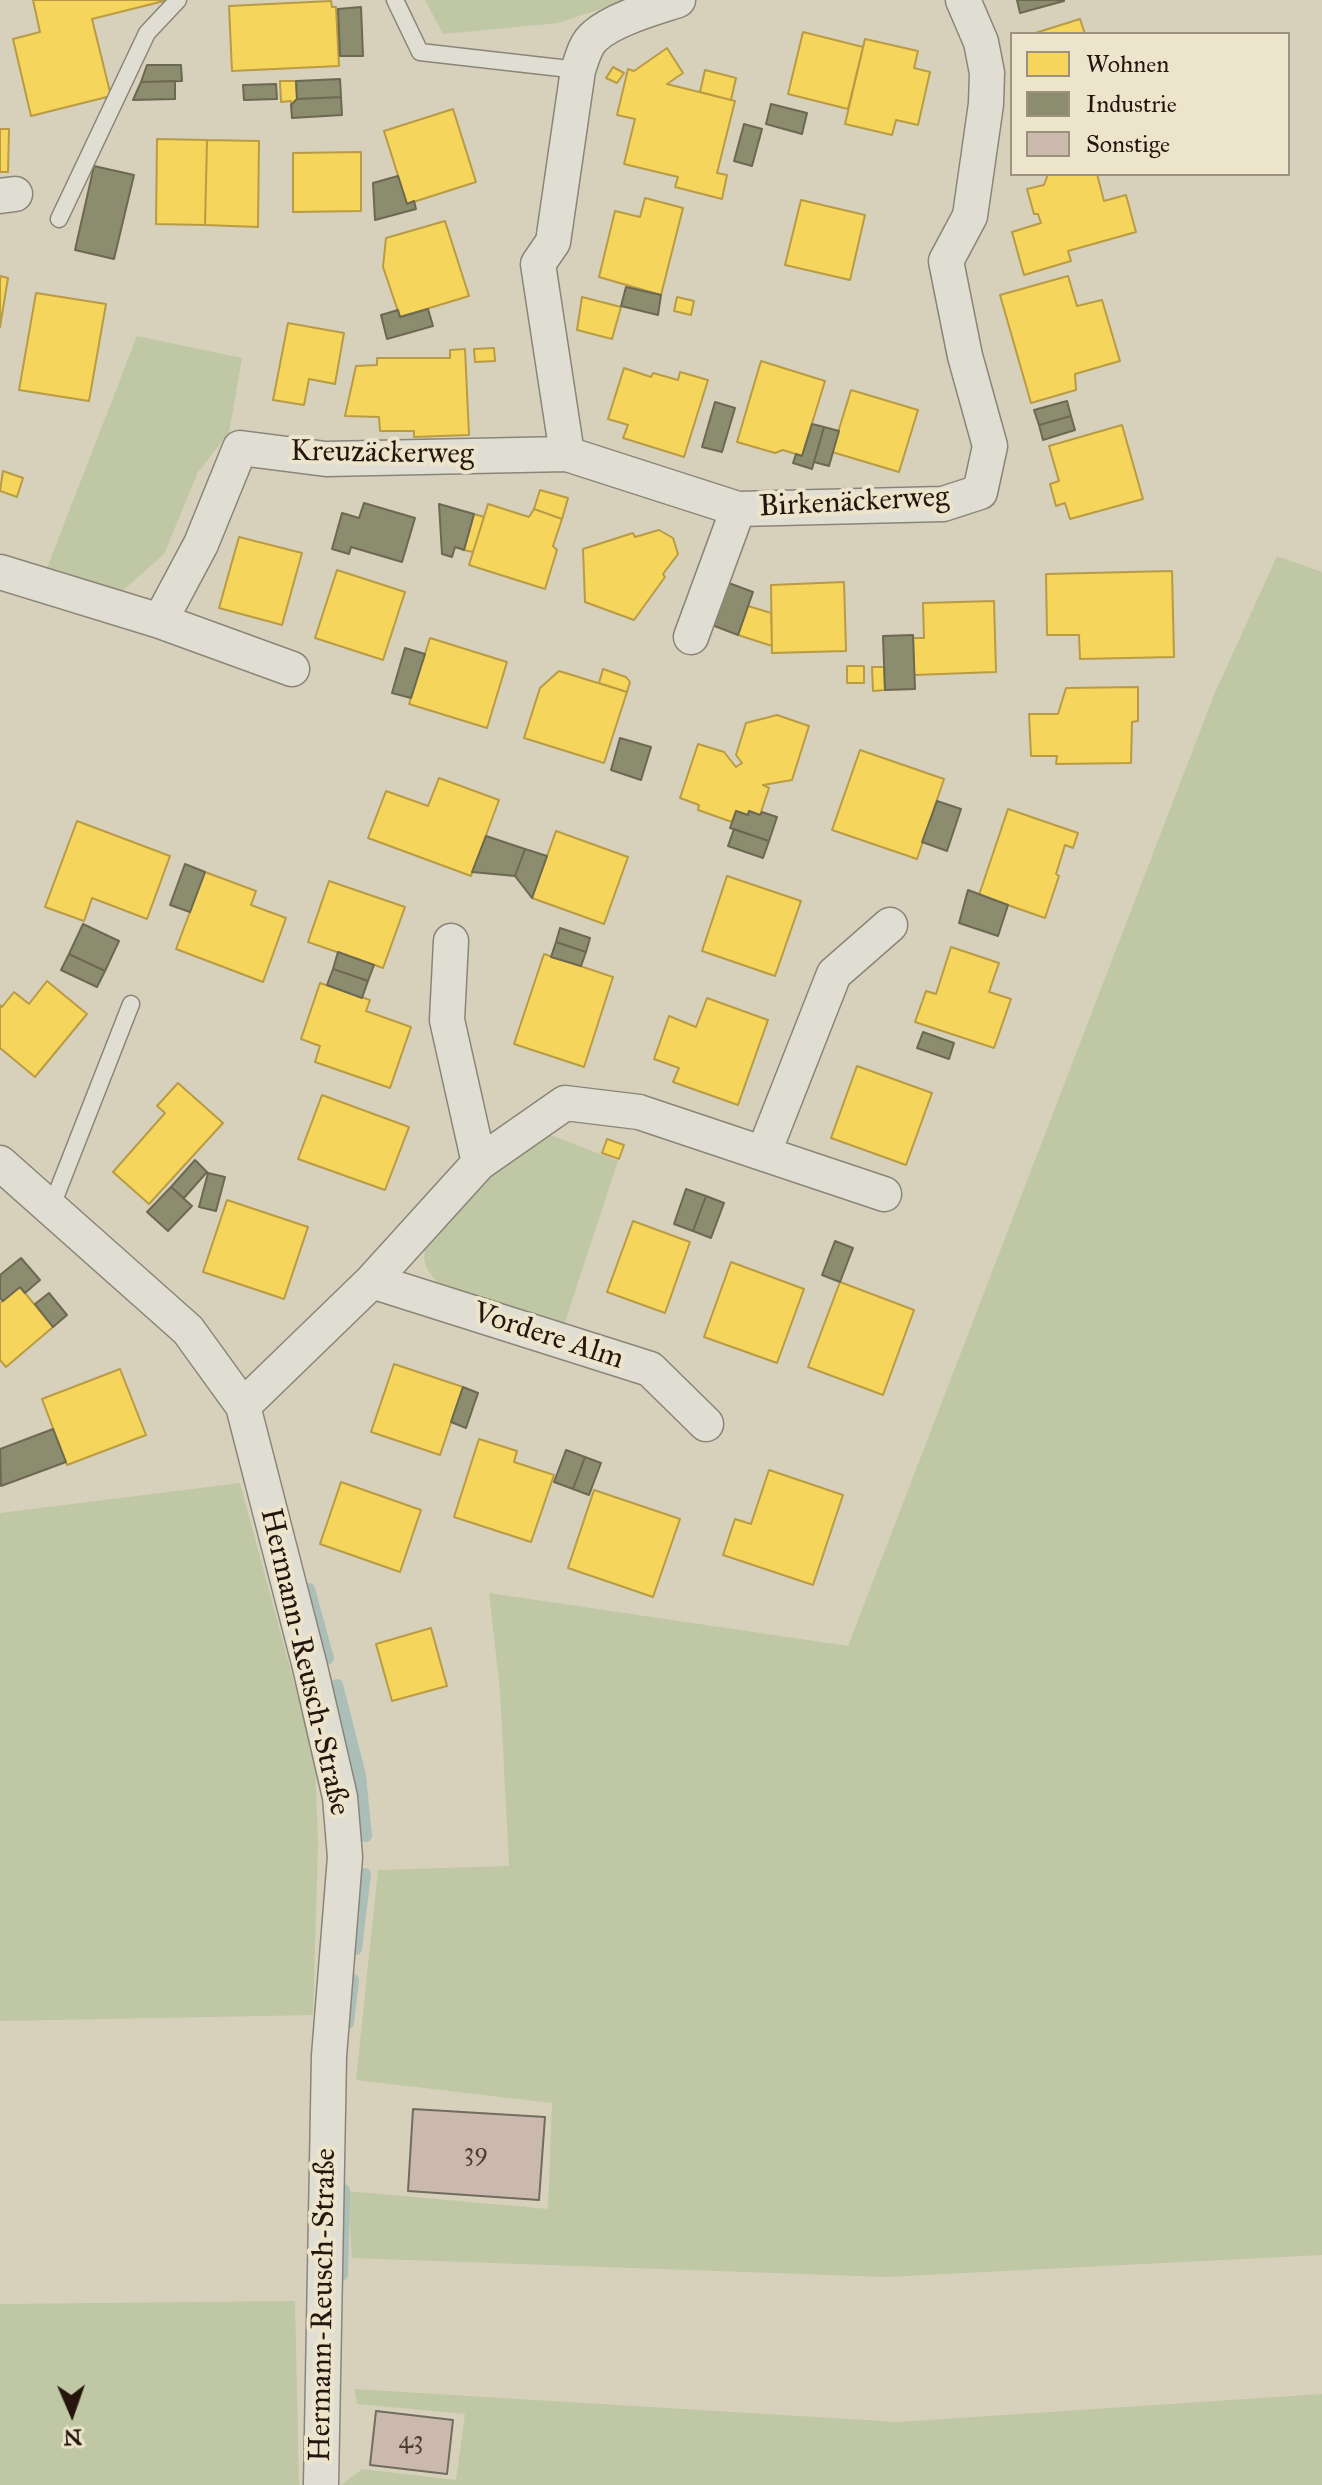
<!DOCTYPE html>
<html>
<head>
<meta charset="utf-8">
<style>
	body { margin:0 }
	#map { position:relative; width:1322px; height:2485px; overflow:hidden; background:#d7d1bc; font-family:"IM FELL Great Primer",serif }
	canvas { display:block }
	.legend { position:absolute; left:1010px; top:32px; width:280px; height:144px; box-sizing:border-box; background:#ece5cc; border:2px solid #9d9280; margin:0; padding:10px 14px; list-style:none; font-size:24px; color:#26150d }
	.legend li { display:flex; align-items:center; gap:16px; height:40px }
	.legend b { width:40px; border:2px solid #9d9280 }
	.north { position:absolute; left:32px; top:2373px; width:80px; height:80px; -webkit-text-stroke:6px #ece5cc; paint-order:stroke; rotate:178deg; font-size:22px; font-weight:700; line-height:32px; text-align:center; color:#26150d }
	.north::after { content:''; display:block; margin:auto; width:28px; height:36px; background:#26150d; clip-path:polygon(50% 0,100% 100%,50% 72%,0 100%) }
</style>
</head>
<body>
<div id="map">
<canvas width="1322" height="2485"></canvas>
<ul class="legend">
<li><b style="height:22px;background:#f6d55c"></b>Wohnen</li>
<li><b style="height:22px;background:#8c8c6e"></b>Industrie</li>
<li><b style="height:22px;background:#cab9ac"></b>Sonstige</li>
</ul>
<div class="north">N</div>
</div>
<script>
const c = document.querySelector('canvas').getContext('2d');
c.lineJoin = 'round';
function fillPath(path, color) {
  c.fillStyle = color;
  c.fill(path, 'evenodd');
}
function trace(path, color, width, dash) {
  c.strokeStyle = color;
  c.lineWidth = width;
  c.lineCap = dash ? 'butt' : 'round';
  c.setLineDash(dash || []);
  c.stroke(path);
}
function write(font, color, halo, rows, align = 'center') {
  c.font = font + ' "IM FELL Great Primer",serif';
  c.lineWidth = 8;
  c.setLineDash([]);
  c.textBaseline = 'middle';
  c.strokeStyle = halo;
  c.fillStyle = color;
  for (const [text, x, y, turn = 0] of rows) {
    c.save();
    c.translate(x, y);
    c.rotate((+turn || 0) * Math.PI / 180);
    c.textAlign = isNaN(turn) ? turn : align;
    if (halo) c.strokeText(text, 0, 0);
    c.fillText(text, 0, 0);
    c.restore();
  }
}
const green = new Path2D(`
	M425 0H628L558 23 443 34Z
	M137 336 242 358 229 433 198 472 164 554 120 593 45 573Z
	M1277 556 1322 572V2255L886 2277 352 2258 347 2191 548 2209 552 2103 356 2080 378 1870 509 1866 500 1690 489 1593 848 1646 1214 695Z
	M545 1133 618 1161 564 1325 439 1284C424 1268 420 1258 429 1238L506 1160Z
	M240 1483 315 1760 318 1845 313 2015 0 2021V1513Z
	M295 2301 299 2485H0V2304Z
	M354 2389 898 2422 1322 2394V2485H341L362 2469 456 2480 465 2414 357 2404Z`);
const homes = new Path2D(`
	M33 0H164V1L92 19 111 96 31 116 13 39 40 32Z
	M331 1 332 7H336L339 66 232 71 229 6Z
	M1080 19 1085 34H1032Z
	M803 32 863 47 848 109 788 94Z
	M865 39 918 51 914 68 930 72 918 125 896 120 892 135 845 124Z
	M667 48 683 73 667 84 735 101 717 173 727 175 722 199 675 187 678 177 624 164 635 119 617 115 628 69 634 71Z
	M613 67 624 73 617 83 606 78Z
	M705 70 736 78 731 100 700 92Z
	M280 81H296L297 99 291 105V101L281 102Z
	M453 109 476 182 407 204 384 131Z
	M0 129H9L8 172H0Z
	M157 139 207 140 205 225 156 224Z
	M207 140 259 141 258 227 205 225Z
	M361 152V211L293 212V153Z
	M1048 174H1097L1104 201 1126 195 1136 232 1068 251 1071 261 1024 275 1012 232 1041 223 1038 214H1034L1027 189 1044 185Z
	M645 198 683 208 661 295 599 277 615 211 640 217Z
	M801 200 865 215 850 280 785 265Z
	M445 221 469 296 400 317 383 267 386 238Z
	M0 276 8 278 0 327Z
	M1068 276 1077 306 1102 300 1120 361 1075 374 1076 390 1031 403 1000 295Z
	M36 293 106 304 89 401 19 390Z
	M582 297 621 307 612 339 577 330Z
	M677 297 694 301 691 315 674 311Z
	M288 323 344 333 335 384 309 379 304 405 273 400Z
	M494 348 495 361 475 362 474 349Z
	M465 349 469 435 414 437V431H380L379 417 345 416 356 366 377 365V358H450V350Z
	M761 361 825 381 802 456 783 450 775 453 737 442Z
	M624 368 651 377 653 373 678 380 680 372 708 380 684 457 623 438 628 425 608 419Z
	M851 390 918 410 899 472 832 452Z
	M1122 425 1143 499 1070 519 1065 503 1056 506 1050 484 1059 481 1049 446Z
	M3 471 23 478 17 497 0 491Z
	M540 490 568 498 562 519 534 509Z
	M488 504 529 517 534 509 562 519 553 546 557 550 545 589 469 565Z
	M474 514 484 517 473 552 464 550Z
	M659 530 673 538 678 554 663 574 665 577 634 620 585 602 583 549 633 533 635 537Z
	M239 537 302 553 282 625 219 608Z
	M337 570 405 592 383 660 315 638Z
	M1172 571 1174 657 1080 659 1079 635H1047L1046 574Z
	M844 582 846 651 772 653 771 585Z
	M994 601 996 672 914 675 913 638H924L923 603Z
	M748 606 771 613 772 646 738 635Z
	M430 638 507 662 487 728 409 704Z
	M847 666H864V683H847Z
	M872 667H884L885 690 873 691Z
	M603 669 626 677 630 682 627 692 599 683Z
	M559 671 627 692 604 763 524 738 540 688Z
	M1138 687V721L1132 722 1131 763 1056 764 1057 756H1031L1029 714H1058L1066 688Z
	M777 715 809 726 792 780 763 785 769 788 760 815 749 811 748 815 736 811 732 822 698 810 699 805 680 798 698 744 724 752 736 767 742 763 736 755 746 723Z
	M860 750 944 779 917 859 832 830Z
	M439 778 499 800 471 876 368 838 386 791 428 806Z
	M1008 809 1078 833 1073 848 1065 845 1056 874 1059 876 1045 918 979 895Z
	M77 821 170 856 147 919 92 898 84 921 45 907Z
	M556 831 628 857 604 924 532 898Z
	M205 872 256 891 251 905 286 918 263 982 176 949Z
	M727 876 801 901 775 976 702 951Z
	M329 881 405 907 383 968 308 942Z
	M951 947 999 963 989 992 1011 999 994 1048 915 1022 926 991 936 994Z
	M544 954 613 977 584 1067 514 1044Z
	M47 981 87 1014 35 1077 0 1048V1005L2 1007 14 992 29 1004Z
	M320 983 370 1000 366 1011 411 1027 390 1088 315 1062 320 1046 301 1039Z
	M707 998 768 1020 738 1105 673 1082 679 1068 654 1059 669 1016 696 1027Z
	M857 1066 932 1093 906 1165 831 1138Z
	M178 1083 223 1123 149 1204 113 1172 165 1113 157 1106Z
	M322 1095 409 1127 385 1190 298 1159Z
	M607 1139 624 1145 619 1159 602 1153Z
	M227 1200 308 1227 284 1299 203 1272Z
	M633 1221 690 1242 665 1313 607 1292Z
	M731 1262 804 1289 777 1363 704 1337Z
	M840 1282 914 1310 883 1395 808 1367Z
	M20 1287 53 1327 6 1367 0 1360V1303Z
	M394 1364 463 1387 440 1455 371 1432Z
	M120 1369 146 1435 67 1465 42 1399Z
	M479 1439 517 1451 514 1462 554 1475 531 1542 454 1517Z
	M769 1470 843 1495 813 1585 723 1555 735 1519 751 1524Z
	M341 1482 421 1510 400 1572 320 1544Z
	M594 1490 680 1519 653 1597 568 1568Z
	M431 1628 447 1686 392 1701 376 1644Z`);
const industry = new Path2D(`
	M1017 0H1064V1L1020 13Z
	M361 7 363 56H340L338 9Z
	M147 65H181L182 81 141 82Z
	M340 79 341 97 297 99 296 81Z
	M175 81V99L133 100 141 82Z
	M276 84 277 99 244 100 243 85Z
	M341 97 342 115 292 118 291 105 297 99Z
	M771 104 807 113 802 134 766 124Z
	M744 124 762 129 752 166 734 161Z
	M94 166 134 175 114 259 75 250Z
	M398 176 407 204 414 201 416 209 375 220 373 183Z
	M626 287 661 295 658 315 621 306Z
	M428 309 433 326 387 339 381 315 398 310 400 317Z
	M1067 401 1071 416 1039 425 1034 410Z
	M715 402 735 408 722 452 702 447Z
	M1071 416 1075 430 1043 440 1039 425Z
	M812 424 824 427 812 469 793 463 796 454 802 456Z
	M824 427 839 431 829 466 814 462Z
	M364 503 415 518 402 562 351 547 349 554 332 549 342 513 359 518Z
	M439 504 474 514 464 550 455 547 452 557 442 554Z
	M726 582 753 592 738 635 712 625Z
	M913 635 915 689 885 690 883 636Z
	M405 648 425 654 411 698 392 693Z
	M620 738 651 747 641 780 611 770Z
	M937 801 961 809 947 851 922 842Z
	M736 811 748 815 749 811 760 815 762 812 777 817 769 841 730 828Z
	M734 829 769 841 763 858 728 846Z
	M486 836 525 849 515 876 472 872Z
	M525 849 547 856 532 898 515 876Z
	M185 864 205 872 190 912 170 905Z
	M968 890 1008 905 998 936 959 923Z
	M83 924 119 941 105 971 69 954Z
	M560 928 590 938 586 952 556 942Z
	M556 942 586 952 581 966 551 957Z
	M338 952 374 965 368 981 333 969Z
	M69 954 105 971 97 987 61 970Z
	M333 969 368 981 362 998 327 985Z
	M923 1032 954 1043 949 1059 917 1048Z
	M195 1160 207 1172 184 1198 171 1187Z
	M208 1173 225 1177 216 1211 199 1207Z
	M171 1187 192 1206 168 1231 147 1212Z
	M686 1189 706 1196 693 1231 674 1224Z
	M706 1196 724 1203 711 1238 693 1231Z
	M835 1241 853 1248 840 1282 822 1275Z
	M21 1258 40 1280 25 1293 20 1287 3 1301 0 1298V1275Z
	M49 1293 67 1315 53 1327 35 1304Z
	M463 1387 478 1393 466 1428 451 1422Z
	M53 1429 66 1462 1 1486 0 1449Z
	M566 1450 585 1457 573 1489 554 1482Z
	M585 1457 601 1463 589 1495 573 1489Z`);
const stream = new Path2D(`
	M309 1589 328 1658
	M337 1685 360 1775 366 1836
	M356 1949 365 1874
	M348 2023 353 1980
	M342 2275 344 2190`);
const building = new Path2D(`
	M413 2109 545 2117 539 2200 408 2191Z
	M376 2411 453 2420 447 2474 370 2465Z`);
const lane = new Path2D(`
	M395 0 420 52 578 70
	M59 219 147 33 178 0
	M51 1208 131 1004`);
const street = new Path2D(`
	M678 0C654 8 614 19 595 36 585 44 582 59 578 70L553 242 538 264 567 454 738 509
	M0 196 15 194
	M0 572 160 621
	M691 637 738 509 943 504 980 492 990 446 965 356 946 261 970 216 986 104 987 73 981 42 963 0
	M292 669 160 621 201 544 240 448 326 459 567 454
	M451 941 447 1020 479 1163
	M764 1152 834 974 890 925
	M0 1163 188 1330 243 1406 310 1667 340 1797 345 1857 329 2056 321 2485
	M372 1281 650 1369 706 1424
	M243 1406 372 1281 479 1163 565 1103 639 1112 884 1194`);
const numberNames = [
	["39",476,2154],
	["43",411,2442]
];
const streetNames = [
	["Kreuzäckerweg",382,454,1],
	["Birkenäckerweg",854,503,-3],
	["Vordere Alm",548,1337,18],
	["Hermann-Reusch-Straße",304,1662,77],
	["Hermann-Reusch-Straße",324,2305,-89]
];
fillPath(green, '#c0c7a4');
fillPath(homes, '#f6d55c');
trace(homes, '#b89b44', 2);
fillPath(industry, '#8c8c6e');
trace(industry, '#6d6851', 2);
trace(stream, '#abbfb8', 12);
fillPath(building, '#cab9ac');
trace(building, '#716b60', 2);
trace(lane, '#8a8578', 19);
trace(street, '#8a8578', 37);
trace(lane, '#e0ddd2', 16);
trace(street, '#e0ddd2', 34);
write('26px', '#4f3e35', null, numberNames);
write('30px', '#26150d', '#ece5cc', streetNames);
</script>
</body>
</html>
